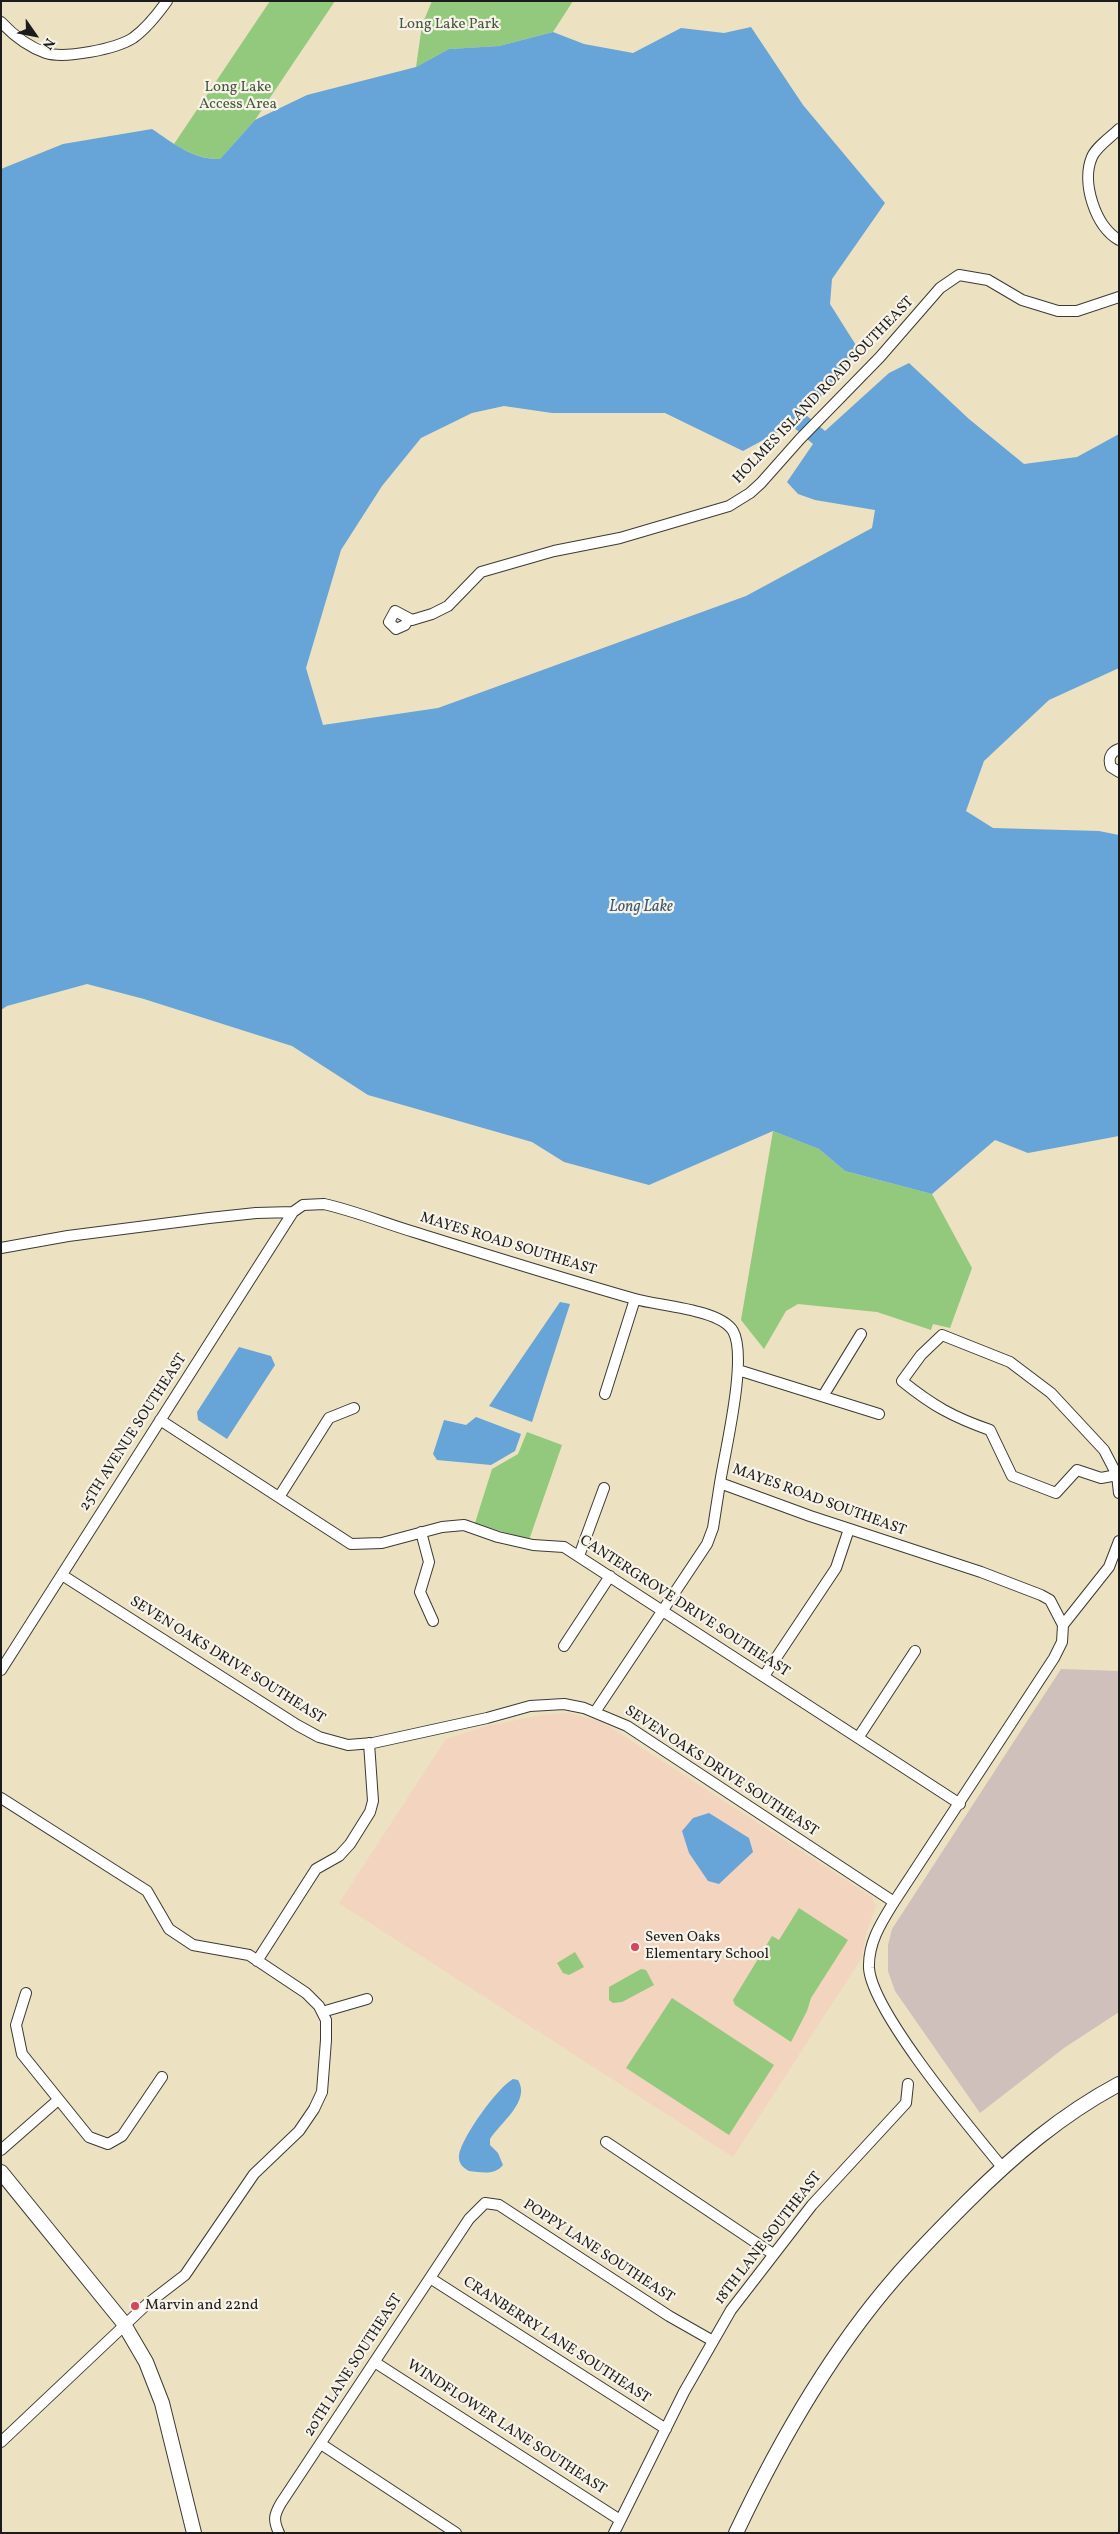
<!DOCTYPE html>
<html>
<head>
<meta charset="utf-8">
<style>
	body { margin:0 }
	#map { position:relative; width:1120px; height:2534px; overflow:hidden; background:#ece1c0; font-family:Vollkorn,serif }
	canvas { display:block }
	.frame { position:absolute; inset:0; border:2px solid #1c1c1c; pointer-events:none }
	.north { position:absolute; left:10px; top:10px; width:50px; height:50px; -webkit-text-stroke:4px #f7f3e8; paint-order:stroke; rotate:123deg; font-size:14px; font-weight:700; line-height:20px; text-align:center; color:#1c1c1c }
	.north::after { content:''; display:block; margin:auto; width:18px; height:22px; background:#1c1c1c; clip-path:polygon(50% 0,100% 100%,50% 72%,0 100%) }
</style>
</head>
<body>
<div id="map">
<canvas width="1120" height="2534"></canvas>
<div class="frame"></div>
<div class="north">N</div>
</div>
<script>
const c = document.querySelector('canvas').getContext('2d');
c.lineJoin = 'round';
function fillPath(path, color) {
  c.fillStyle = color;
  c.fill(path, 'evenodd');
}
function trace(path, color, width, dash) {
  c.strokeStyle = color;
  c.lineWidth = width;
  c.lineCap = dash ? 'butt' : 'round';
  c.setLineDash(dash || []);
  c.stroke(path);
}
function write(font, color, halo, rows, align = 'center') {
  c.font = font + ' Vollkorn,serif';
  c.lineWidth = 4.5;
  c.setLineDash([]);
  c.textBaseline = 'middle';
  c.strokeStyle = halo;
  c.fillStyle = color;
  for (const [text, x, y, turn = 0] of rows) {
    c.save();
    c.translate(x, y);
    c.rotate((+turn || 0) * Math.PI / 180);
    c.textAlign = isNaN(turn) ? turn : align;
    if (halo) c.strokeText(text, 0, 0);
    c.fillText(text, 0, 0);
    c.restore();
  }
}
const built = new Path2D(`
	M569 1713 602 1722 872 1897 876 1906 866 1934 861 1959 733 2157 339 1903 446 1739 487 1726 542 1715Z`);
const industrial = new Path2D(`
	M1061 1669 1119 1671V2012L1064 2048 980 2113 895 1991 888 1971V1945L892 1929Z`);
const green = new Path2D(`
	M270 1H335L255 120 220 159C202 159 189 153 174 144Z
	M432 1H573L553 32 499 46 449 49 416 67 422 25Z
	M773 1131 819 1149 845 1171 932 1194 972 1268 950 1328 933 1324 931 1330 877 1312 798 1304 786 1311 764 1349 741 1320Z
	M527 1432 562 1445 529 1540 475 1523 492 1469 518 1454Z
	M799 1908 848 1940 811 1998 807 2011 791 2042 735 2005 733 2000 772 1936 779 1940Z
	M575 1952 584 1967 569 1975 563 1973 557 1963Z
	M641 1969 646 1970 654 1985 622 2002 613 2003 609 2000V1987Z
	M672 1998 774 2065 729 2135 626 2068Z`);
const water = new Path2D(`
	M751 27 803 105 885 203 832 279 830 304 859 350 806 415 825 431 889 373 909 363 969 419 1024 464 1077 457 1119 434V668L1049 700 984 761 966 811 993 828 1099 831 1119 835V1136L1028 1153 995 1140 932 1194 845 1171 819 1149 773 1131 649 1185 564 1162 532 1142 368 1095 292 1046 144 999 87 984 7 1006 1 1010V169L63 144 152 129C173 143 193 160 220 159L255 120 307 95 416 67 449 49 499 46 553 32 584 44 633 53 681 28 724 33ZM504 406 552 413H665L743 451 791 425 813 444 787 482 798 494 815 500 875 510 872 528 746 596 438 708 323 725 306 668 341 550 382 486 421 438 472 413Z
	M560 1302 570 1304 532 1422 489 1406Z
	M239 1347 271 1356 275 1365 227 1439 198 1420 197 1412Z
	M476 1417 521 1434 515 1451 491 1465 437 1460 433 1454 444 1420 466 1425Z
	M709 1813 749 1838 753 1852 719 1884 708 1881 689 1853 682 1831 693 1818Z
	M513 2079 518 2080C531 2101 500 2123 490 2139V2145L498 2153 503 2165C494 2176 481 2172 469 2171 463 2168 458 2163 459 2155 462 2137 497 2088 513 2079Z`);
const street = new Path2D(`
	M1 22C13 35 29 47 46 53 65 59 116 49 133 38 147 28 157 15 167 1
	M1119 129C1111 137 1096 147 1092 157 1081 182 1095 226 1119 240
	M408 620 405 625 396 629 389 622 395 611 412 620 432 614 448 606 481 572 554 551 620 538 729 506 750 493 761 483 800 439 880 357 940 288 959 275 988 280 1022 300 1058 311H1077L1119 297
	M1119 749C1110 752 1108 759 1111 767L1119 772
	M1 1248 68 1236 209 1218 256 1213 293 1212 303 1205 324 1204C355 1211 384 1223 414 1232 488 1255 561 1278 635 1299 659 1306 720 1309 733 1331 748 1357 725 1451 720 1483L810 1516 981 1572 1041 1595 1050 1600 1063 1625 1062 1642 1054 1658 894 1902C881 1923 868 1943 869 1968 872 2012 971 2129 1002 2167
	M738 1370 879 1414
	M605 1394 635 1299
	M823 1396 861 1334
	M160 1420 351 1544 382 1543 442 1527 464 1525 498 1537 533 1545 564 1547 960 1804
	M1117 1475 1101 1478 1077 1470 1056 1493 1012 1476 990 1430C953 1417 933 1406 902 1381L921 1355 942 1335 1010 1362 1051 1393 1104 1450 1117 1475 1119 1493
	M279 1497 329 1418 354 1408
	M421 1532 429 1562 420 1592 433 1621
	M579 1556 604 1488
	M62 1575 297 1725 319 1737 348 1745 373 1743 487 1718 530 1706 564 1704 584 1708 627 1726 894 1902
	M1063 1625 1109 1567 1119 1541
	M564 1646 610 1576
	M1 1670 293 1212
	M764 1676 836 1568 849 1529
	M595 1712 707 1544 713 1528 720 1483
	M858 1738 915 1651
	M1 1798 147 1891 169 1929 193 1945 249 1955 306 1993 319 2006 326 2020V2040L322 2092 314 2109 299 2131 254 2174 185 2275 146 2305 1 2442
	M257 1961 316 1869 339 1856 350 1844 370 1812 373 1801 369 1743
	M26 1993 16 2025 22 2054 89 2137 108 2144 122 2136 162 2077
	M322 2012 367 1999
	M606 2142 773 2254
	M1 2150 58 2100
	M430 2278 666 2429
	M376 2363 620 2520
	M321 2444 456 2533
	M279 2533C273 2520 274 2515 281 2503L469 2219 485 2203 499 2205 669 2316 713 2341
	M614 2533 684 2392 731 2310 812 2205 906 2103 908 2084`);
const secondary = new Path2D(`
	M1 2172 122 2321 146 2362 162 2403 194 2533
	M736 2533C778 2444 829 2354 894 2279 917 2252 942 2227 967 2202 1013 2156 1061 2115 1119 2084`);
const markers = [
	[635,1947,5,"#d1495b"],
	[135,2306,5,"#d1495b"]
];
const parkNames = [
	["Long Lake Park",449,25],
	["Long Lake",238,88],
	["Access Area",238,105]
];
const streetNames = [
	["HOLMES ISLAND ROAD SOUTHEAST",824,391,-46],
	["MAYES ROAD SOUTHEAST",508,1245,17],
	["25TH AVENUE SOUTHEAST",134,1433,-57],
	["MAYES ROAD SOUTHEAST",819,1501,20],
	["CANTERGROVE DRIVE SOUTHEAST",684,1607,33],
	["SEVEN OAKS DRIVE SOUTHEAST",227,1661,32],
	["SEVEN OAKS DRIVE SOUTHEAST",721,1772,33],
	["18TH LANE SOUTHEAST",769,2239,-52],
	["POPPY LANE SOUTHEAST",598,2252,33],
	["CRANBERRY LANE SOUTHEAST",556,2341,33],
	["20TH LANE SOUTHEAST",354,2366,-57],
	["WINDFLOWER LANE SOUTHEAST",506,2428,33]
];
const poiNames = [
	["Seven Oaks",645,1938],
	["Elementary School",645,1955],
	["Marvin and 22nd",145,2306]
];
const waterNames = [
	["Long Lake",641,908]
];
fillPath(built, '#f3d4bf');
fillPath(industrial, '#cfc0bb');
fillPath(green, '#92c97c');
fillPath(water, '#67a4d8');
trace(street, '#3b3a35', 12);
trace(secondary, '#3b3a35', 16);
trace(street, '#fff', 10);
trace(secondary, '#fff', 14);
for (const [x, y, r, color] of markers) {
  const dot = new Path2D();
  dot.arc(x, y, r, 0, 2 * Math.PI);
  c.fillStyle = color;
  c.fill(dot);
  trace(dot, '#f7f3e8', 2);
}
write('15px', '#45593e', '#f7f3e8', parkNames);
write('15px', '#1c1c1c', '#f7f3e8', streetNames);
write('15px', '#1c1c1c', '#f7f3e8', poiNames, 'left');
write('italic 16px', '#3e5971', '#f7f3e8', waterNames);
</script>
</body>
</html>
